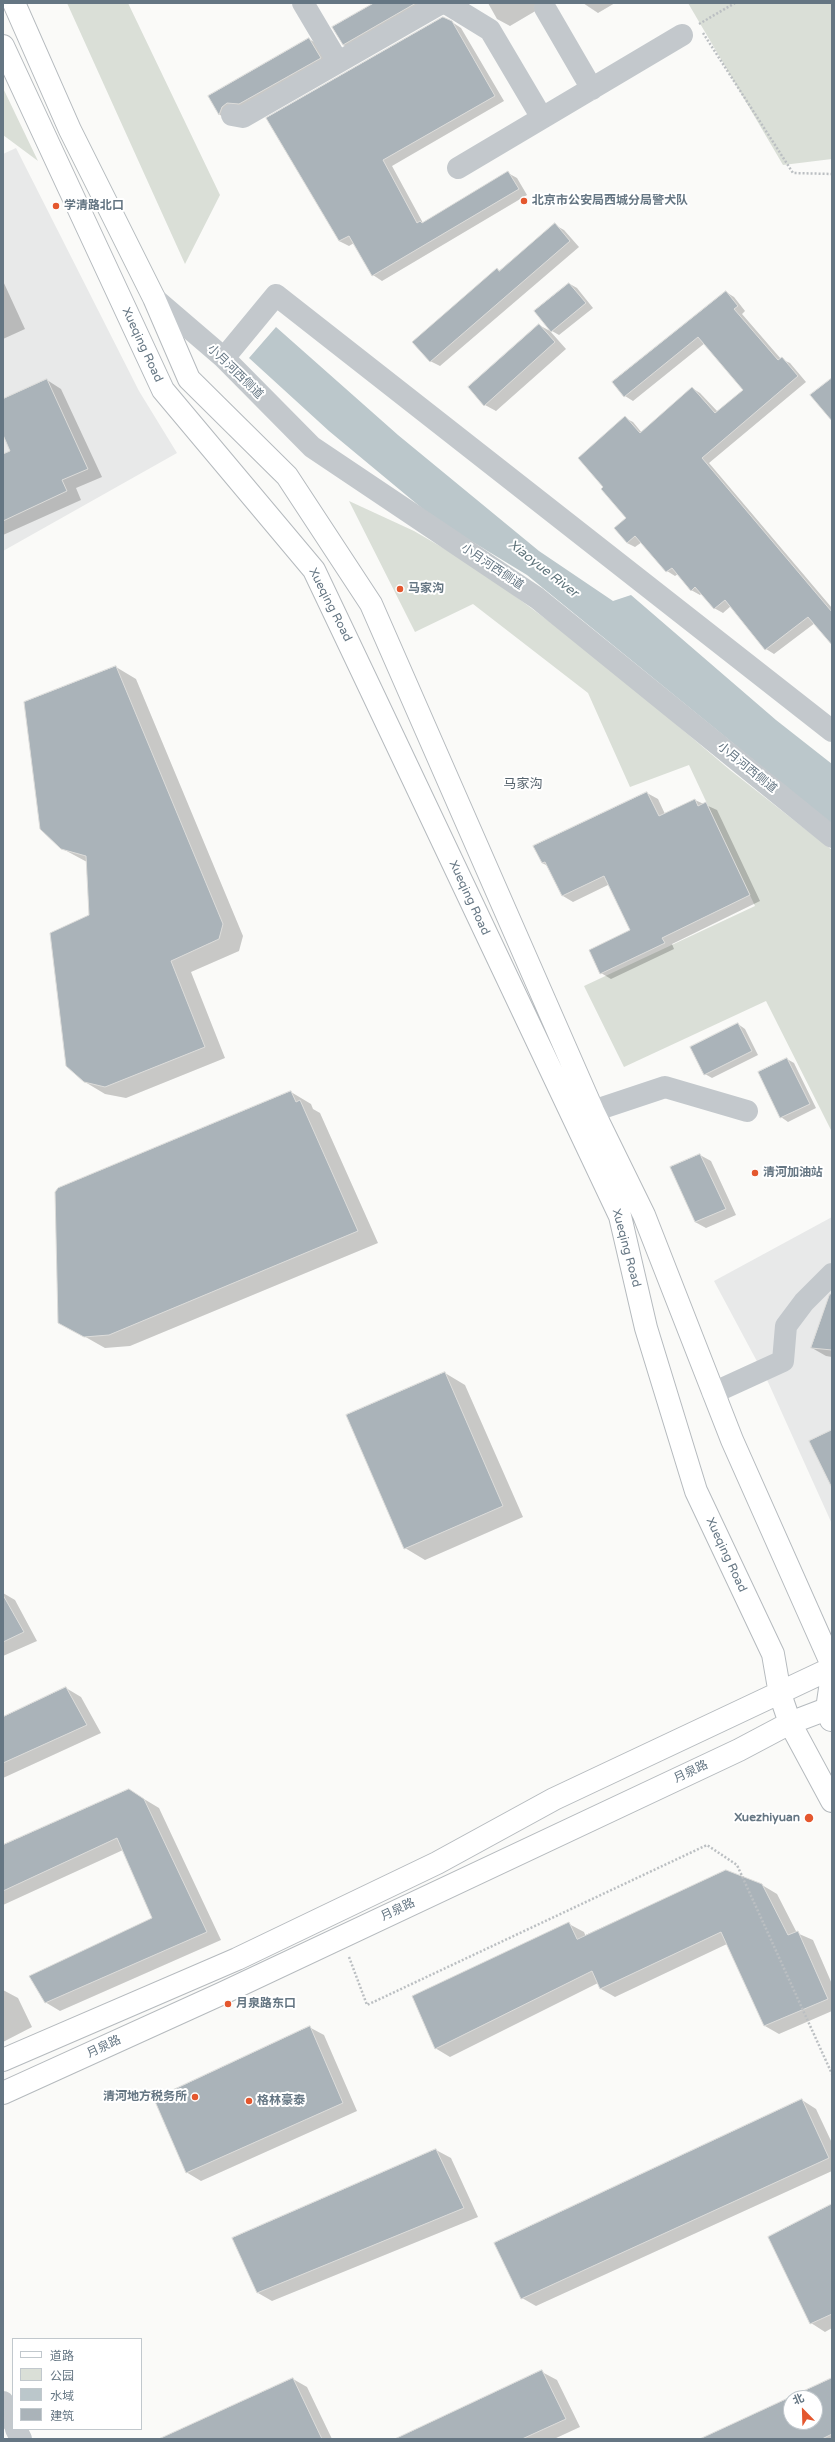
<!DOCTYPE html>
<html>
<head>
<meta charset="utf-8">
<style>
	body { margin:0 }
	#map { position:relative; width:835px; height:2442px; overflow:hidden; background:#fafaf8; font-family:"Varela Round","Noto Sans SC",sans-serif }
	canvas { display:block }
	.frame { position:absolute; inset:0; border:4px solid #657683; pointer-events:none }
	.legend { position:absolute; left:12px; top:2338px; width:130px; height:92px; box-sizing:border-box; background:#fff; border:1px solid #c1c8cd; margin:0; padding:5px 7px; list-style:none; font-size:12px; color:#657683 }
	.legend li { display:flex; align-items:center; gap:8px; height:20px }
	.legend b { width:20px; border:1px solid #c1c8cd }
	.north { position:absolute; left:783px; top:2390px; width:40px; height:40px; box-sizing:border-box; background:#fff; border:1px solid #c1c8cd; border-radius:50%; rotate:337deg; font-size:11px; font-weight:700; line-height:16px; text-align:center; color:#657683 }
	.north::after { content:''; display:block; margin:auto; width:14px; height:18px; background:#e4572e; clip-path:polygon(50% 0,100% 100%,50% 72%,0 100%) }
</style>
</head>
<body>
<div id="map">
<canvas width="835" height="2442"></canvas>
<div class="frame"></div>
<ul class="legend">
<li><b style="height:5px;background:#fff"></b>道路</li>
<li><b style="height:11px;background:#dadfd7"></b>公园</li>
<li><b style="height:11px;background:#bbc7cb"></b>水域</li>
<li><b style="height:11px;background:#aab3b9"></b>建筑</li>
</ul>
<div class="north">北</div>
</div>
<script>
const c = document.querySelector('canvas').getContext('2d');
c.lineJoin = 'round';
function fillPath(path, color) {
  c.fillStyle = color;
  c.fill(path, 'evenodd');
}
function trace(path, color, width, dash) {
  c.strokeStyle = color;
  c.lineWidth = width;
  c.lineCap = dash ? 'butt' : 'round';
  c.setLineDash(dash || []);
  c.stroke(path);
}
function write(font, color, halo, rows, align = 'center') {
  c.font = font + ' "Varela Round","Noto Sans SC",sans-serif';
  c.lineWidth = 4;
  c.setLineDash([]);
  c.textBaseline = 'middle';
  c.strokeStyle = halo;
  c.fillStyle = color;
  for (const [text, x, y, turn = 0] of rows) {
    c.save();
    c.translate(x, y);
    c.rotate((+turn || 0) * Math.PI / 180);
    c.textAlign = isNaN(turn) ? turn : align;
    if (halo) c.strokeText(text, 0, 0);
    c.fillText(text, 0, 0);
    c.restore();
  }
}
const built = new Path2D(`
	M16 148 139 391 177 453 3 551V154Z
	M832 1217V1524L768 1382 714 1281Z`);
const green = new Path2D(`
	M67 3H128L220 195 185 264Z
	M688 3H832V159L783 165Z
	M3 88 38 161 3 135Z
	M349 501 414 531 476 567 597 657 730 770 832 850V1132L766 1001 624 1067 584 986 755 906 689 765 630 787 588 693 473 604 415 632Z`);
const water = new Path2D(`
	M276 327 398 435 539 551 613 601 631 595 776 720 832 764V824L527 575 435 519 329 431 249 358Z`);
const shadow = new Path2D(`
	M376 3H443L356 52 343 45Z
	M488 3H549L510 26 497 19Z
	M583 3H615L598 13Z
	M452 22 461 28 504 101 392 166 423 223 508 173 517 178 527 195 382 281 373 275 354 243 349 246 339 241Z
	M309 39 319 45 330 64 229 120 220 115 209 97Z
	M555 225 564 230 579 247 440 366 430 361 497 269 500 271Z
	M3 281 25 329 3 339Z
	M570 284 577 288 593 308 559 335 552 331Z
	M726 292 734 297 745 311 742 314 781 359 790 363 806 382 709 463 832 608V642L815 623 774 654 766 649 731 606 723 613 714 608 702 593 700 595 691 590 678 574 675 576 667 571 642 542 635 547 627 543V518L605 487 625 418 633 422 642 433 692 388 700 393 718 412 744 390 705 343 633 401 625 396Z
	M539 325 550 331 566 349 496 411 485 405Z
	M47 380 61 389 102 477 76 488 81 500 3 535V455L11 451 3 433V400Z
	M116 667 136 679 243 936 239 951 191 972 225 1058 126 1098 105 1094 85 1082 90 916 87 862 61 848Z
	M647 793 658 799 665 814 695 800 717 810 760 901 672 944 674 949 611 979 601 973 632 931 610 884 573 902 563 896 548 866 542 863Z
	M738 1024 745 1029 758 1055 712 1078 705 1074Z
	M787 1059 794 1063 816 1108 788 1122 781 1117Z
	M291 1092 311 1104 313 1109 320 1113 378 1243 130 1346 105 1348 59 1322Z
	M700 1155 711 1161 736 1215 706 1228 695 1222Z
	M832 1293V1357L826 1356 812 1348 829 1296Z
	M445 1373 465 1385 523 1517 425 1560 405 1548Z
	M3 1593 15 1600 37 1641 3 1656Z
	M66 1688 81 1697 101 1733 3 1778V1718Z
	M129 1790 159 1808 221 1940 60 2011 45 2002 153 1918 123 1850 3 1905V1846Z
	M762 1885 777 1894 797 1933 813 1940 832 1984V2011L779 2034 765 2026 727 1944 615 1997 601 1989 598 1983 450 2057 435 2048 569 1924 584 1932 586 1937Z
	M3 1990 18 1998 32 2027 3 2042Z
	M309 2027 324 2035 357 2111 201 2181 186 2172Z
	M802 2100 816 2109 832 2143V2171L536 2306 522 2298Z
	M436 2150 451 2158 478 2217 272 2301 258 2293Z
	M832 2206V2328L825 2332 811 2323Z
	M542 2372 557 2380 580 2427 554 2439H397Z
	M293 2379 307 2387 332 2439H162Z
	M832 2379V2439H702ZM791 2398H815V2422H791Z`);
const building = new Path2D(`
	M374 3H416L343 45 332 27Z
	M443 17 452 21 495 96 383 160 417 223 420 221 422 223 508 171 519 189 372 276 349 236 339 241 266 118Z
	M309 38 321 58 239 104 227 103 222 107 219 115 208 96Z
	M555 223 570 241 430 362 412 342 497 268 499 271Z
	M569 283 586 303 551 332 534 311Z
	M726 291 738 306 734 309 778 360 782 357 798 376 702 458 832 612V645L808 617 765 650 725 600 714 609 695 587 691 591 672 568 666 572 635 536 627 543 614 528 626 518 601 489 603 487 578 458 625 416 640 433 692 387 715 413 743 390 698 337 624 397 612 382Z
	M539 324 555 342 484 406 468 387Z
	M832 378V421L810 395Z
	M47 379 88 469 62 480 67 491 3 521V454L10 451 3 435V399Z
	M116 666 223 924 219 939 171 961 205 1047 105 1087 84 1082 66 1066 50 933 89 915 86 856 61 849 40 829 24 702Z
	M647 792 659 816 695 799 698 806 706 802 750 895 662 938 665 943 600 974 589 950 630 930 604 876 562 896 545 862 542 863 533 846Z
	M738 1023 752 1051 704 1075 690 1047Z
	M787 1058 810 1104 780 1118 758 1072Z
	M291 1091 296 1102 300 1100 358 1231 109 1335 84 1337 58 1323 55 1192 58 1188Z
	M700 1154 726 1209 695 1222 670 1167Z
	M830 1294H832V1350L811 1348Z
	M445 1372 503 1506 404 1549 346 1415Z
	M832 1430V1488L809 1441Z
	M3 1595 24 1632 3 1642Z
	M66 1687 87 1725 3 1763V1717Z
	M129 1789 144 1799 207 1932 45 2003 29 1976 152 1918 117 1838 3 1891V1845Z
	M726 1870 762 1884 788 1935 798 1931 828 1999 764 2026 721 1932 600 1989 592 1971 435 2049 412 1996 569 1922 577 1939Z
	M310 2026 343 2103 186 2173 154 2099Z
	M802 2099 829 2158 521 2299 494 2243Z
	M436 2149 464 2208 257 2293 232 2238Z
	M832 2204V2314L810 2324 768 2237Z
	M542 2370 566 2419 522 2439H395Z
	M293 2378 322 2439H159Z
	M832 2378V2434L822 2439H700ZM791 2398H815V2422H791Z`);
const path = new Path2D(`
	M699 24 735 3
	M703 33 793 173 832 174
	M349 1957 367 2005 707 1845 737 1865 832 2074`);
const minor = new Path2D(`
	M303 3 338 62
	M446 3 490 30 542 118
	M545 8 592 89
	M232 115 243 117 438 5 445 3
	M458 168 682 35
	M154 298 224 358 312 447 537 598 832 837
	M224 358 276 295 832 731
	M593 1111 665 1087 747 1111
	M713 1393 783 1361 786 1326 804 1302 832 1274
	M3 2402 13 2422
	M16 2429 21 2439`);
const major = new Path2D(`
	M14 3 70 130 154 298 189 379 287 476 371 604 593 1111 644 1215 732 1440 832 1665
	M3 46 163 390 314 570 371 690 620 1216 646 1328 696 1491 773 1654 780 1694 790 1723 832 1801
	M831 1720 827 1709 832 1675
	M3 2060 237 1959 437 1863 554 1799 832 1668
	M3 2093 223 1993 739 1750 790 1723 832 1707`);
const markers = [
	[524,201,4,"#e4572e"],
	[56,206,4,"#e4572e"],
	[400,589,4,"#e4572e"],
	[755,1173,4,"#e4572e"],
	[809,1818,5,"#e4572e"],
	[228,2004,4,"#e4572e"],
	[195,2097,4,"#e4572e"],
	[249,2101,4,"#e4572e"]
];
const poiNames = [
	["北京市公安局西城分局警犬队",532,201],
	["学清路北口",64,206],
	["马家沟",408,589],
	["清河加油站",763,1173],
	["Xuezhiyuan",800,1818,"right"],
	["月泉路东口",236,2004],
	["清河地方税务所",187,2097,"right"],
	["格林豪泰",257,2101]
];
const streetNames = [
	["Xueqing Road",142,345,65],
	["小月河西侧道",235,372,44],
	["小月河西侧道",492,567,34],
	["Xueqing Road",330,605,63],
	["小月河西侧道",747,768,39],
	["Xueqing Road",469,898,65],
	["Xueqing Road",626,1248,75],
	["Xueqing Road",726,1555,65],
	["月泉路",691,1772,-25],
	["月泉路",398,1910,-25],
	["月泉路",104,2047,-25]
];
const waterNames = [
	["Xiaoyue River",543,569,38]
];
const neighbourhoodNames = [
	["马家沟",523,785]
];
fillPath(built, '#e8e9e9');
fillPath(green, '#dadfd7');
fillPath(water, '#bbc7cb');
fillPath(shadow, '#0003');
fillPath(building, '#aab3b9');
trace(building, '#dcdcda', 1);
trace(major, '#b5babe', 24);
trace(path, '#bbbfc2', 2.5, [2, 2]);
trace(minor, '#c3c8cc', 22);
trace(major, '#fff', 22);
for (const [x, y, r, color] of markers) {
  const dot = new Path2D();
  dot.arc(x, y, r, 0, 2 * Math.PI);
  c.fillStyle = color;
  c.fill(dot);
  trace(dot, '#fff', 1.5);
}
write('bold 12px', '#657683', '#fff', poiNames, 'left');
write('12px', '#657683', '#fff', streetNames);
write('italic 13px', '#60757c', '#fff', waterNames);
write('13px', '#57646e', '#fff', neighbourhoodNames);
</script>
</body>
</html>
